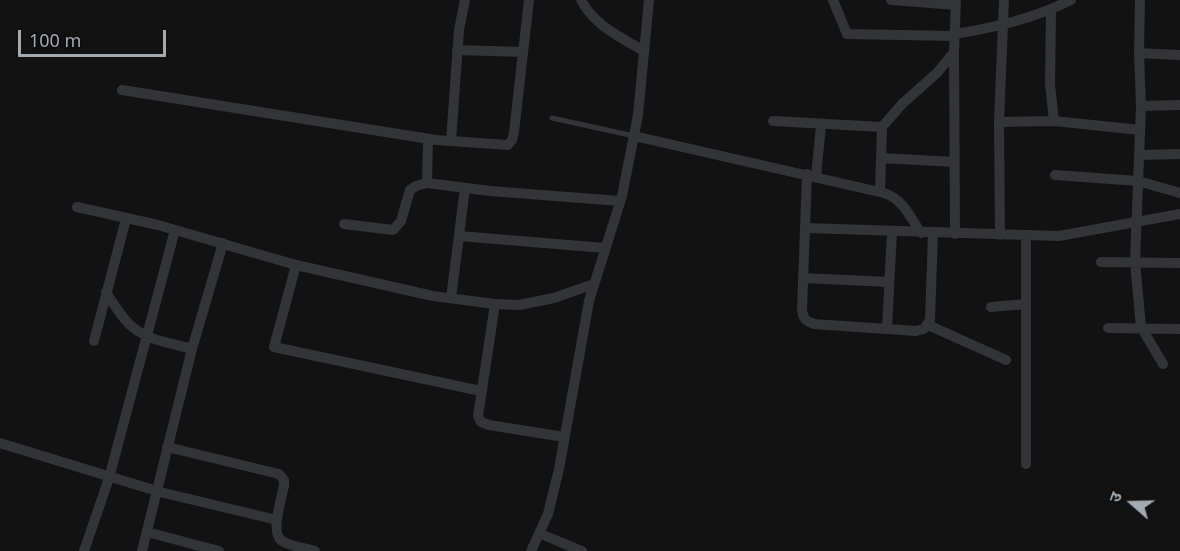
<!DOCTYPE html>
<html>
<head>
<meta charset="utf-8">
<style>
	body { margin:0 }
	#map { position:relative; width:1180px; height:551px; overflow:hidden; background:#121213; font-family:"Noto Sans","Noto Sans Devanagari",sans-serif }
	canvas { display:block }
	.north { position:absolute; left:1102px; top:473px; width:60px; height:60px; -webkit-text-stroke:4px #0d0d0e; paint-order:stroke; rotate:290deg; font-size:16px; font-weight:700; line-height:24px; text-align:center; color:#a4aab2 }
	.north::after { content:''; display:block; margin:auto; width:21px; height:27px; background:#a4aab2; clip-path:polygon(50% 0,100% 100%,50% 72%,0 100%) }
	.scale { position:absolute; left:18px; top:30px; width:148px; height:27px; box-sizing:border-box; border:3px solid #a4aab2; border-top:0; padding-left:8px; font-size:18px; line-height:21px; white-space:nowrap; color:#a4aab2; -webkit-text-stroke:4px #0d0d0e; paint-order:stroke }
</style>
</head>
<body>
<div id="map">
<canvas width="1180" height="551"></canvas>
<div class="north">उ</div>
<div class="scale">100 m</div>
</div>
<script>
const c = document.querySelector('canvas').getContext('2d');
c.lineJoin = 'round';
function trace(path, color, width, dash) {
  c.strokeStyle = color;
  c.lineWidth = width;
  c.lineCap = dash ? 'butt' : 'round';
  c.setLineDash(dash || []);
  c.stroke(path);
}
const lane = new Path2D(`
	M552 118 634 136`);
const street = new Path2D(`
	M581 0C595 26 620 37 644 51
	M833 0 847 34 955 36
	M891 0 956 5
	M1140 0 1139 53 1141 106 1135 262 1141 327 1163 364
	M1051 10 1050 84 1054 121
	M955 34C997 27 1032 19 1071 0
	M457 50 523 52
	M1139 53 1180 55
	M122 90 436 140 508 145 512 140 514 132 529 0
	M1141 106 1180 105
	M773 121 882 127
	M999 122 1054 121 1140 130
	M634 136 884 193C903 199 910 217 921 233
	M451 141 459 30 465 0
	M1139 155 1180 154
	M881 158 955 162
	M807 174 802 310C803 319 806 321 814 324L916 331 924 329 930 320 933 233
	M1055 175 1138 181 1180 193
	M816 177 821 125
	M427 183 428 139
	M880 192 882 127 902 104 938 72 954 52
	M77 207 158 225 296 265 433 296 495 304 519 305 554 298 594 284
	M344 224 393 230 401 221 410 190 416 186 427 183 490 191 620 201
	M805 228 1059 236 1180 214
	M955 234 954 52 956 0
	M1000 235 999 122 1004 0
	M459 236 605 248
	M1101 262 1180 263
	M296 265 274 347 481 391
	M803 278 889 282
	M106 292C113 303 120 315 129 324 145 340 171 343 192 349
	M451 298 465 188
	M495 304 478 416 481 422 489 425 564 437
	M991 307 1026 304
	M928 325 1006 360
	M1108 328 1180 329
	M887 329 892 231
	M94 341 126 219
	M0 443 160 492 277 520
	M167 447 279 474 284 480V486C281 499 270 534 282 541 292 547 305 548 315 551
	M1026 464V236
	M147 532 219 551
	M541 534 582 551
	M84 551 109 478 175 230
	M142 551 192 349 223 243
	M531 551 548 514 559 469 589 301 622 196 638 115 649 0`);
trace(lane, '#333438', 5);
trace(street, '#333438', 10);
</script>
</body>
</html>
